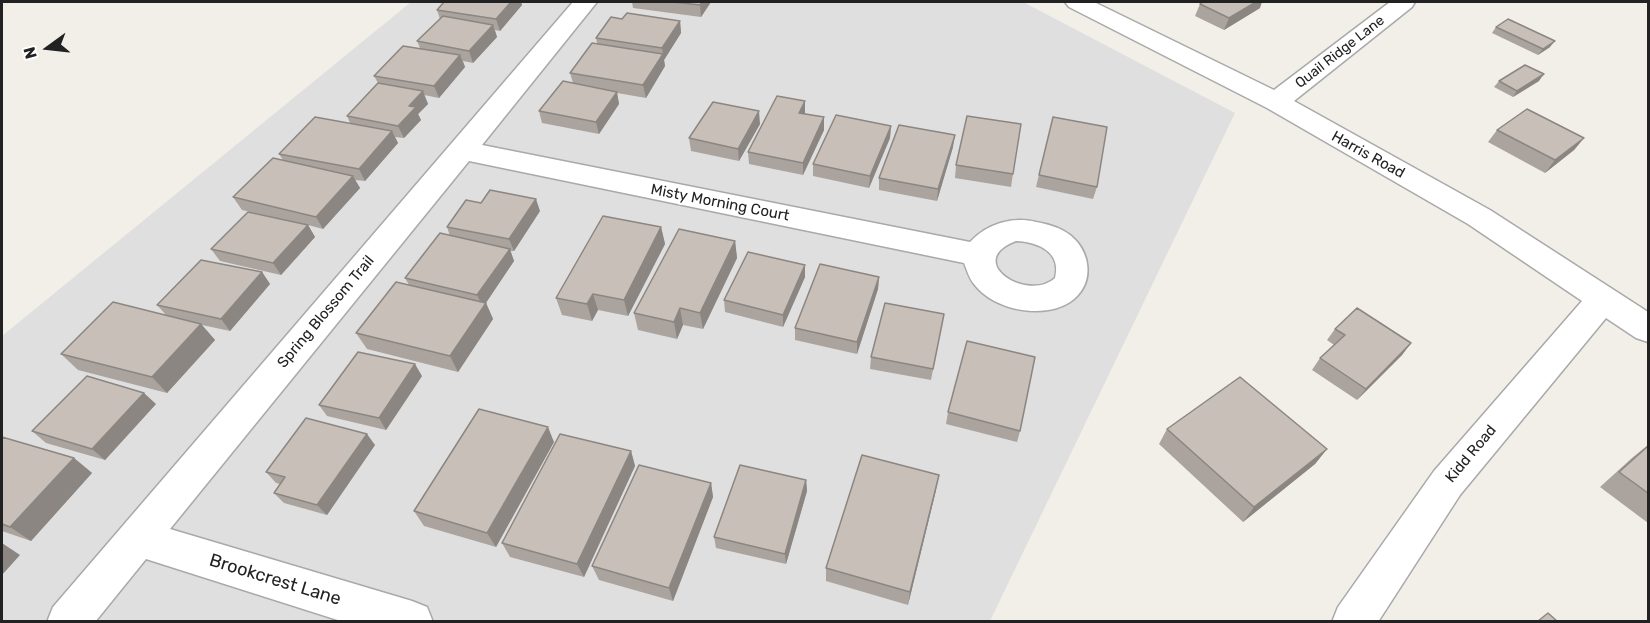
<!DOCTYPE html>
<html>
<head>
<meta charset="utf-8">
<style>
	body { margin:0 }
	#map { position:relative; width:1650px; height:623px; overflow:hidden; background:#f2efe9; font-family:Rubik,sans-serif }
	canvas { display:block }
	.frame { position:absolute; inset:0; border:3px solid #222; pointer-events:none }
	.north { position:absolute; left:18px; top:18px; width:60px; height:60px; -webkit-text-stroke:4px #fff; paint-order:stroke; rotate:255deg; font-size:16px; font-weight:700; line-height:24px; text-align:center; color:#222 }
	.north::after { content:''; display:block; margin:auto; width:21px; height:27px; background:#222; clip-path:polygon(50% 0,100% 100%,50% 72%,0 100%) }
</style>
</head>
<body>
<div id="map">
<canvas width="1650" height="623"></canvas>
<div class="frame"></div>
<div class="north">N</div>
</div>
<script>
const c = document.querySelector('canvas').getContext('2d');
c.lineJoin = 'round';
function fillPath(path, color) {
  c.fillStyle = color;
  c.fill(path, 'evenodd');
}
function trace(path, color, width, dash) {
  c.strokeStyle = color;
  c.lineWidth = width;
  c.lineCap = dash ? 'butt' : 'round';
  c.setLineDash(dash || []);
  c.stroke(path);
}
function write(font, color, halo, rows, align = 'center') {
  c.font = font + ' Rubik,sans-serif';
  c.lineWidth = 4.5;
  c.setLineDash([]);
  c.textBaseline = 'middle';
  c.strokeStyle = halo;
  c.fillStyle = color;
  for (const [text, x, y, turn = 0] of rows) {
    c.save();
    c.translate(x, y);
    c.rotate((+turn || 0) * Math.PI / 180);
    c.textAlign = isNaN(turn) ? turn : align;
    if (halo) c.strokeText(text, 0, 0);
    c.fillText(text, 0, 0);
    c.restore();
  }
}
const residential = new Path2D(`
	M411 2H1023L1235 113 990 621 2 622V336Z`);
const minor = new Path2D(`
	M573 2H597L482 145 970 242C987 224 1012 216 1036 222 1048 224 1061 228 1070 235 1090 251 1095 281 1074 299 1047 321 994 311 974 284 969 278 967 270 964 263L469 161 170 529 412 601 427 607 433 622H344L146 559 95 622H47L53 607ZM1016 241C1038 242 1062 252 1055 278 1027 303 963 261 1016 241Z
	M1065 2H1094L1274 90 1390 2H1415L1412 7 1294 101 1490 210 1648 312V342L1636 338 1606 318 1460 495 1378 622H1332L1338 607 1434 471 1582 301 1468 224 1267 108 1069 7Z`);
const wall = new Path2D(`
	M444 2H521L522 5 500 31 495 30 497 37 473 63 463 61 465 67 439 98 424 95 428 104 418 114 421 120 404 138 395 137 398 143 365 181 355 180 360 188 323 229 308 225 315 237 281 275 220 261 211 249 276 218 242 210 233 197 283 160 279 154 350 123 347 116 378 83 374 76 420 48 417 41 440 19 437 10Z
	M632 2H711L701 17 633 8Z
	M1200 4 1260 8 1224 30 1195 16Z
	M622 19 680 21 681 33 664 60 665 66 646 98 617 93 619 104 599 134 542 123 539 111 573 83 570 73 597 43 596 38Z
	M1496 27 1550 47 1538 55 1492 33Z
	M1499 81H1539L1513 97 1494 87Z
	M805 113 824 130 803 175 749 164 748 152Z
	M1053 117 1097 187 1093 199 1036 187Z
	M760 124 739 161 691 151 689 138Z
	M891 126 890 138 869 188 813 176V164Z
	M1497 130 1584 138 1574 150 1545 173 1488 142Z
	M953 147 937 201 879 190V178Z
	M956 165 1013 174 1011 187 955 178Z
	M540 211 514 251H510L514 261 486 303 493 319 458 372 367 349 356 333 409 285 405 278 450 236 447 227Z
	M661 227 665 244 628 316 598 310 592 321 562 315 556 298Z
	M735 241 737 258 703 329 683 325 677 339 638 330 634 313Z
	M262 272 270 284 230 331 202 325 215 340 167 393 78 370 61 354 166 315 157 305Z
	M805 277 783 327 725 312 724 300Z
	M879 277 878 289 857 354 795 340V328Z
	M944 314 931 380 870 369 871 357Z
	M1335 329 1411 343 1402 355 1357 400 1312 370 1320 358 1334 345 1327 340Z
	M422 376 386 430 327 416 319 405Z
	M156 404 105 460 46 443 32 431Z
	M948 412 1020 431 1017 442 946 424Z
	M1167 429 1327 449 1315 464 1243 522 1159 444Z
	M2 437 74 458 92 473 31 541 2 531Z
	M554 442 496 547 424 526 414 511Z
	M375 445 327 515 284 503 274 493 280 484 276 483 266 472Z
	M1648 445V523L1600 487 1633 457Z
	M631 451 635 466 584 577 510 557 502 543Z
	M806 480 807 491 786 564 716 548 714 537Z
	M711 483 713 497 673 601 599 580 592 566Z
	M936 490 908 605 826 581V568Z`);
const shadedWall = new Path2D(`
	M511 2H521L522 5 500 31 496 19Z
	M702 2H711L701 17 700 5Z
	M1256 2H1262L1260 8 1224 30 1229 18Z
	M680 21 681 33 664 60 665 66 646 98 643 85 663 55 662 48Z
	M493 25 497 37 473 63 469 51Z
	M1555 41 1550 47 1538 55 1543 49Z
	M460 55 465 67 439 98 434 86Z
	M1544 74 1539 81 1513 97 1517 91Z
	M423 91 428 104 418 114 421 120 404 138 398 126 409 106Z
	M617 92 619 104 599 134 596 122Z
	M805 101V113L799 125V113Z
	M759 111 760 124 739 161 738 149Z
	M824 117V130L803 175V163Z
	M891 126 890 138 869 188 870 176Z
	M392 131 398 143 365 181 359 169Z
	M955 135 953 147 937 201 938 189Z
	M1584 138 1574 150 1545 173 1555 160Z
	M353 176 360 188 323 229 316 217Z
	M536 199 540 211 514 251 509 239Z
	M308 225 315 237 281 275 273 263Z
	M661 227 665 244 628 316 624 300Z
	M735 241 737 258 703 329 700 313Z
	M510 249 514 261 483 307 477 295Z
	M805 265V277L783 327V315Z
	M262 272 270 284 230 331 221 319Z
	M879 277 878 289 857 354V342Z
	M593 294 598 310 592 321 587 304Z
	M486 303 493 319 458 372 450 356Z
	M680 308 683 325 677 339 674 322Z
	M201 324 215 340 167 393 152 377Z
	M1411 343 1402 355 1357 400 1366 389Z
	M415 364 422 376 386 430 379 418Z
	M144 393 156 404 105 460 92 449Z
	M548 427 554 442 496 547 487 533Z
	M367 434 375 445 327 515 317 505Z
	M1327 449 1315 464 1243 522 1254 507Z
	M631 451 635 466 584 577 577 564Z
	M74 458 92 473 31 541 10 527Z
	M939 475 936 490 908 605 910 592Z
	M806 480 807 491 786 564 785 554Z
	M711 483 713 497 673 601 669 588Z
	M2 543 20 555 2 575Z`);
const building = new Path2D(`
	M444 2H511L496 19 437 10Z
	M673 2H702L700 5Z
	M1203 2H1256L1229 18 1200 4Z
	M627 13 680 21 662 48 596 38 611 17 622 19Z
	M443 16 493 25 469 51 417 41Z
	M1508 19 1555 41 1543 49 1496 27Z
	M592 43 663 54 643 85 570 73Z
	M403 46 460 55 434 86 374 76Z
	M1525 65 1544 74 1517 91 1499 81Z
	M563 81 617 92 596 122 539 111Z
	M378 83 423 91 409 106 416 107 398 126 347 116Z
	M777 96 805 101 799 113 824 117 803 163 748 152Z
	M713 102 759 111 738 149 689 138Z
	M1527 109 1584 138 1555 160 1497 130Z
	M836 115 891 126 870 176 813 164Z
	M967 116 1021 124 1013 174 956 165Z
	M315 117 392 131 359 169 279 154Z
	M1053 117 1107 127 1097 187 1039 175Z
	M899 125 955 135 938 189 879 178Z
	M273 158 353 176 316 217 233 197Z
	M490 190 536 199 509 239 447 227 466 200 481 203Z
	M248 212 308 225 273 263 211 249Z
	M603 216 661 227 624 300 593 294 587 304 556 298Z
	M679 229 735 241 700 313 680 308 674 322 634 313Z
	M440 233 510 249 477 295 405 278Z
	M748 252 805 265 783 315 724 300Z
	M201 260 262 272 221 319 157 305Z
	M820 264 879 277 857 342 795 328Z
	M396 282 486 303 450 356 356 333Z
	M113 302 201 324 152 377 61 354Z
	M885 303 944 314 933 369 871 357Z
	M1357 308 1411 343 1366 389 1320 358 1345 335 1335 329Z
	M967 341 1035 357 1020 431 948 412Z
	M358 352 415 364 379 418 319 405Z
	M87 376 144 393 92 449 32 431Z
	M1240 377 1327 449 1254 507 1167 429Z
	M479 409 548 427 487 533 414 511Z
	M306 418 367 434 317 505 274 493 285 477 266 472Z
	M560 434 631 451 577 564 502 543Z
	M2 437 74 458 10 527 2 524Z
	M1648 446V493L1619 472Z
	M862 455 939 475 910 592 826 568Z
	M639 465 711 483 669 588 592 566Z
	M740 465 806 480 785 554 714 537Z
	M1548 613 1557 621H1538Z`);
const farStreetnames = [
	["Quail Ridge Lane",1340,52,-38]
];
const streetNames = [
	["Harris Road",1368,155,29],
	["Misty Morning Court",720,203,11],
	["Spring Blossom Trail",326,312,-50],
	["Kidd Road",1471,454,-50]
];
const nearStreetnames = [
	["Brookcrest Lane",275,580,17]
];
fillPath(residential, '#e0dfdf');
trace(minor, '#a9a9a9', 3);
fillPath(minor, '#fff');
fillPath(wall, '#aba49e');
fillPath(shadedWall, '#8b8681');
fillPath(building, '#c7bfb8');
trace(building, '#8b8681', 1.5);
write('14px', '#222', '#fff', farStreetnames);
write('15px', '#222', '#fff', streetNames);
write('18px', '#222', '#fff', nearStreetnames);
</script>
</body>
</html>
